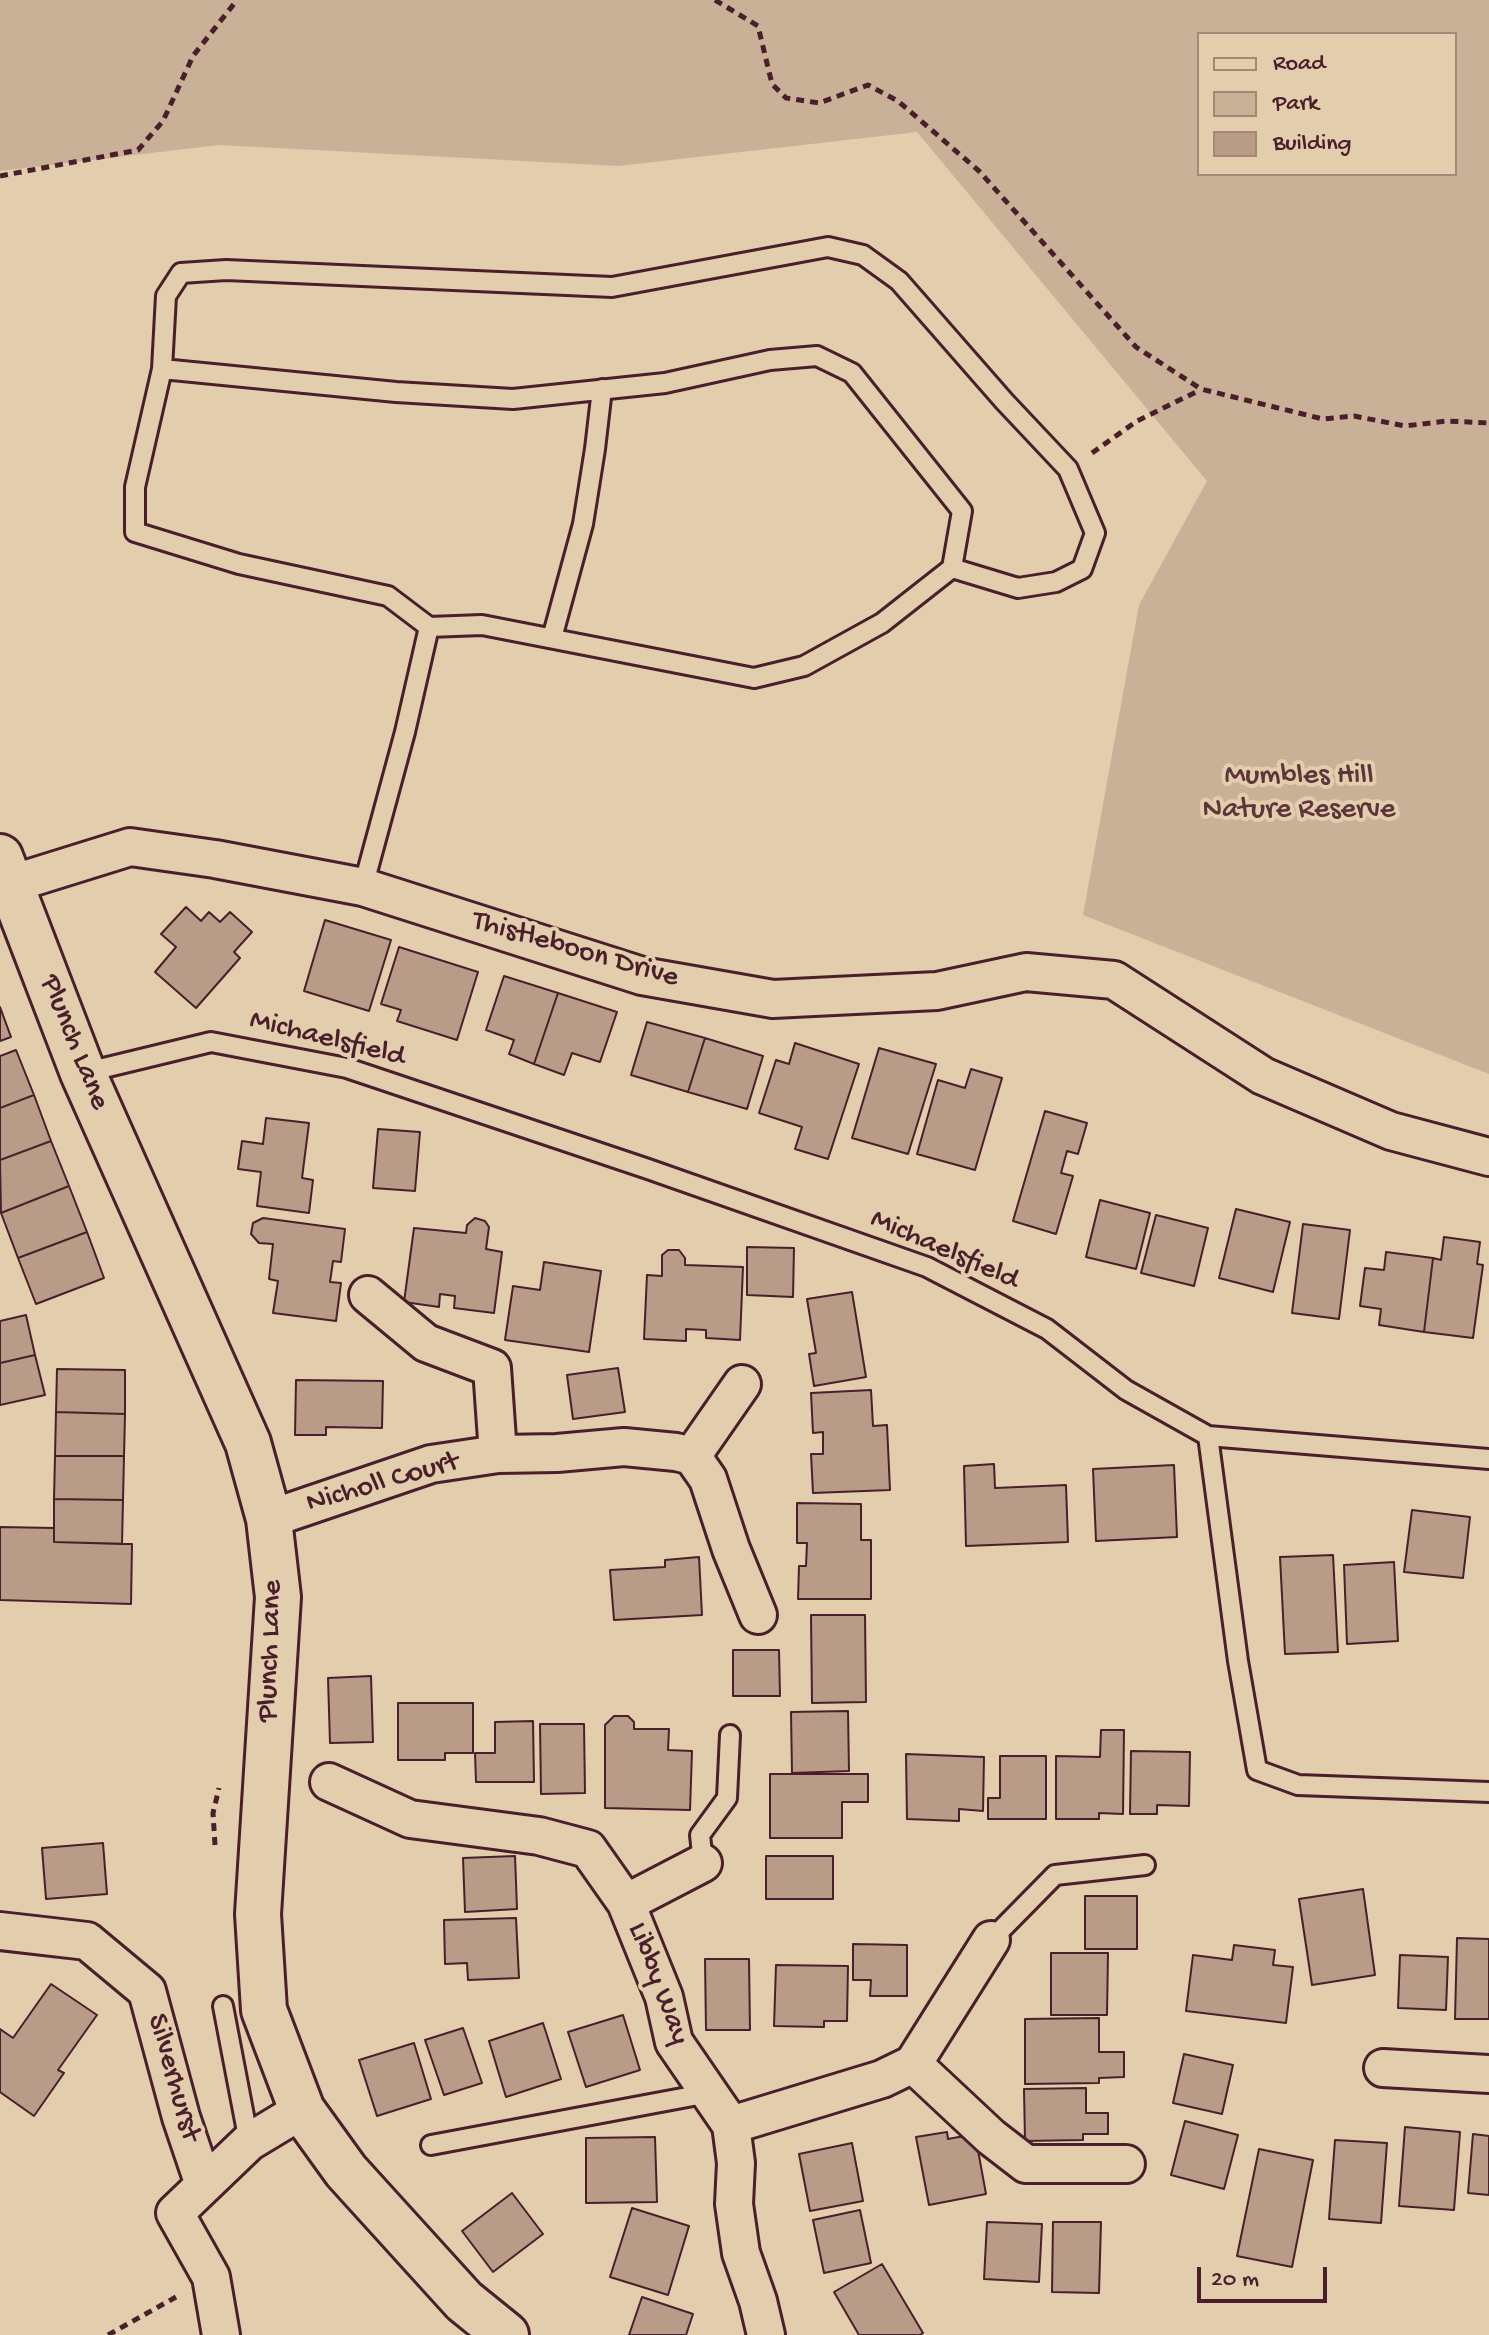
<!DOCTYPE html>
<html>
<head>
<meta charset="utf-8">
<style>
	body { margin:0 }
	#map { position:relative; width:1489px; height:2335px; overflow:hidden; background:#e2cdac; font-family:"Gochi Hand",sans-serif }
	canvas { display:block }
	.legend { position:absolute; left:1197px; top:32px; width:260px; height:144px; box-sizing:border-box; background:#e2cdac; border:2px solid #a58778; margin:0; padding:10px 14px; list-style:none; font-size:24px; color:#4a1f2b }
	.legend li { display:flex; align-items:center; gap:16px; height:40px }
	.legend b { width:40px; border:2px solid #a58778 }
	.scale { position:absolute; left:1197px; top:2267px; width:130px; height:36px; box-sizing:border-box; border:4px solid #4a1f2b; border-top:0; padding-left:10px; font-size:24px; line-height:28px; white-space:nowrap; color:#4a1f2b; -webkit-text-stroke:6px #e2cdac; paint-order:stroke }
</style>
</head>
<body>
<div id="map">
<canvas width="1489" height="2335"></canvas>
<ul class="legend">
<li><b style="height:10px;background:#e2cdac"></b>Road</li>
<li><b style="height:22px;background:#c9b197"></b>Park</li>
<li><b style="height:22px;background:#b89c88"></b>Building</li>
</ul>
<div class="scale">20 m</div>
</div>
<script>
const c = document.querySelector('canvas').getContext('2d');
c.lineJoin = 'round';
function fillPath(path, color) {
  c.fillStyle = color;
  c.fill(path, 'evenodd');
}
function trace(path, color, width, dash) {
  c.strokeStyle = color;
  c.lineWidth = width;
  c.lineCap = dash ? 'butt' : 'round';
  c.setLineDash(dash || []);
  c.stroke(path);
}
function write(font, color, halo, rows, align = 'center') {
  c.font = font + ' "Gochi Hand",sans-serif';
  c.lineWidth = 8;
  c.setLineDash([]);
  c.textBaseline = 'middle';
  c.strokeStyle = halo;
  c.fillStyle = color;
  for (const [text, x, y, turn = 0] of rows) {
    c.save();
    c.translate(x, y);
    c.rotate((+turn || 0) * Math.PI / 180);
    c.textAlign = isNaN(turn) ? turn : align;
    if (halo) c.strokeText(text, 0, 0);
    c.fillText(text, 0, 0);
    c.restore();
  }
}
const green = new Path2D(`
	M0 0H1489V1074L1083 915 1139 605 1207 481 917 132 618 166 219 145 0 171ZM1199 34H1455V174H1199Z`);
const building = new Path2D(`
	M186 907 201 921 209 912 220 922 230 912 252 932 234 952 240 958 196 1008 155 972 176 947 161 934Z
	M325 920 391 940 369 1011 304 991Z
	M399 947 478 972 457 1040 397 1021 401 1010 381 1004Z
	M504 976 558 993 534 1064 509 1054 514 1040 486 1030Z
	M558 993 617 1012 600 1062 572 1053 564 1075 534 1064Z
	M0 1007 11 1037 0 1041Z
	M647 1022 705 1038 688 1092 631 1075Z
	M705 1038 763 1056 747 1109 688 1092Z
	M795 1043 859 1064 828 1159 795 1149 802 1127 759 1113 776 1060 789 1064Z
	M879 1048 936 1064 908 1154 852 1138Z
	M16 1050 34 1095 0 1108V1056Z
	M971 1069 1002 1078 975 1170 917 1154 938 1080 965 1088Z
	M34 1095 51 1141 0 1160V1108Z
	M1045 1111 1087 1123 1078 1154 1067 1151 1061 1173 1073 1176 1056 1234 1013 1221Z
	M266 1118 309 1123 302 1178 313 1180 309 1213 257 1206 261 1172 238 1169 242 1141 263 1144Z
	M378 1129 420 1132 415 1191 373 1188Z
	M51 1141 69 1186 1 1213 0 1160Z
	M69 1186 87 1232 18 1258 1 1213Z
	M1100 1200 1150 1213 1136 1269 1086 1257Z
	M1236 1209 1290 1222 1273 1292 1219 1278Z
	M1156 1215 1208 1228 1194 1286 1141 1273Z
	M263 1218 345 1229 341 1262 333 1261 330 1282 341 1283 336 1321 273 1313 278 1281 269 1279 273 1244 259 1243 251 1234 253 1223Z
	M475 1218 485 1221 489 1227 486 1249 502 1252 494 1313 454 1308 455 1296 440 1294 439 1307 404 1302 414 1228 466 1233 467 1225Z
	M1303 1224 1350 1230 1339 1319 1292 1313Z
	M87 1232 104 1278 36 1304 18 1258Z
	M1444 1237 1480 1242 1477 1264 1483 1265 1473 1338 1424 1332 1433 1258 1441 1260Z
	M747 1247 794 1248 793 1297 747 1295Z
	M668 1250H679L685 1258V1265L743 1267 740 1340 706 1338V1330L686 1329V1341L644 1339 647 1275 662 1276V1255Z
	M1386 1252 1433 1258 1424 1332 1379 1325 1381 1309 1360 1306 1365 1268 1384 1270Z
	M544 1262 601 1271 589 1352 505 1340 513 1286 540 1290Z
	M852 1292 866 1377 814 1386 809 1354 816 1353 807 1299Z
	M26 1315 35 1355 0 1363V1321Z
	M35 1355 45 1395 0 1405V1363Z
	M618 1368 625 1412 573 1419 567 1375Z
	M57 1369 125 1370V1414L56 1412Z
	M296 1380 383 1381 382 1428 326 1427V1435H295Z
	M871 1390 873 1426 887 1425 890 1490 813 1493 811 1454H823V1432L813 1433 811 1393Z
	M56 1412 125 1414 124 1456H55Z
	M55 1456H124L123 1500 54 1499Z
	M994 1464 995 1488 1066 1485 1068 1542 966 1546 964 1466Z
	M1174 1465 1177 1537 1096 1541 1093 1469Z
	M54 1499 123 1500 122 1544 54 1542Z
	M797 1503 861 1504V1540H871V1599H798L799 1566H806L807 1543H797Z
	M1412 1510 1470 1517 1463 1578 1404 1572Z
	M0 1527 54 1528V1542L132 1544 131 1604 0 1600Z
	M1333 1555 1338 1652 1285 1654 1280 1557Z
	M699 1557 702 1615 614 1620 610 1570 665 1567V1560Z
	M1394 1562 1398 1641 1347 1644 1344 1565Z
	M811 1615H865L866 1702 812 1703Z
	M733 1650H779L780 1696H733Z
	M371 1676 373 1742 330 1743 328 1678Z
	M398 1703H473V1753H445V1760H398Z
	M848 1711 849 1771 792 1773 791 1712Z
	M614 1716H628L634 1722V1729H669L668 1750 692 1751 690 1810 605 1808V1725Z
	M533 1721 534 1782H476L475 1753H495V1722Z
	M540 1724H584L585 1793 541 1794Z
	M1101 1730H1124L1123 1814 1099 1813V1819H1056V1756L1100 1757Z
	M1131 1751 1190 1752 1189 1806 1157 1805V1814H1130Z
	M906 1754 984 1757 983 1811 959 1809V1821L907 1819Z
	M1000 1756H1046V1819H988V1798H1000Z
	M770 1774H868V1802H842V1838H770Z
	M103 1843 107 1894 46 1899 42 1848Z
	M515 1856 517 1909 465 1912 463 1858Z
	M766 1856H833V1899H766Z
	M1363 1889 1375 1975 1312 1985 1299 1899Z
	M1085 1896H1137V1949H1085Z
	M516 1918 519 1978 468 1980 467 1963 445 1964 444 1920Z
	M1457 1938 1489 1939V2019H1455Z
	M853 1944 907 1945V1996H870L871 1980H853Z
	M1234 1945 1275 1950 1273 1965 1293 1967 1286 2023 1186 2011 1193 1955 1232 1960Z
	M1051 1953H1108L1107 2015H1051Z
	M1400 1955 1448 1957 1446 2010 1398 2008Z
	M705 1959H749L750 2030H706Z
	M776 1965 848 1966 847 2021H824V2027L774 2026Z
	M51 1984 97 2015 58 2070 64 2073 34 2116 0 2092V2029L13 2038Z
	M623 2015 640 2070 586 2087 568 2032Z
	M1099 2018V2052H1124V2077L1099 2078V2083L1025 2084V2019Z
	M543 2023 561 2079 506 2097 489 2041Z
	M463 2028 482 2083 444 2095 425 2040Z
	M414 2043 431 2099 377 2116 359 2060Z
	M1184 2054 1233 2065 1222 2114 1173 2103Z
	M1086 2088V2113H1108V2134H1083V2140L1025 2141 1024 2089Z
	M1185 2121 1238 2135 1224 2189 1171 2175Z
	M1405 2127 1460 2132 1454 2210 1399 2206Z
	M947 2132 948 2139 975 2134 986 2194 929 2205 916 2137Z
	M1473 2134 1489 2136V2195L1468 2193Z
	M655 2137 657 2202 586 2203V2138Z
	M1335 2140 1387 2143 1381 2223 1329 2219Z
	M852 2143 863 2201 810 2211 799 2154Z
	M1259 2149 1313 2160 1292 2267 1237 2256Z
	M512 2193 543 2234 493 2272 462 2231Z
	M632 2208 689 2226 668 2295 610 2277Z
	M860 2210 871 2263 824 2273 813 2220Z
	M987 2222 1042 2224 1039 2282 984 2279Z
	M1053 2222H1101L1099 2293 1052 2292Z
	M882 2264 923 2333 920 2335H859L834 2292Z
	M642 2297 693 2314 686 2335H629Z`);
const path = new Path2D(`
	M715 0 758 26 772 84 786 98 819 103 868 85 898 101 979 171 1136 347 1201 389 1323 419 1354 416 1405 426 1447 421 1489 423
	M0 176 138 150 163 121 193 56 237 0
	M1092 453 1137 421 1200 390
	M215 1845 213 1813 219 1788
	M108 2335 176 2297`);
const service = new Path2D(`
	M162 369 396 392 513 399 665 383 770 360 817 356 852 373 962 511 952 568 882 623 804 666 754 678 482 625 429 627 388 596 239 564 135 532V487L162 369 166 296 181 273 226 270 612 287 828 247 863 255 899 281 1004 401 1068 469 1095 533 1082 569 1056 582 1018 588 952 568
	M552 638 583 524 595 449 602 389
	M363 887 405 732 429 627
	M83 1073 211 1042 347 1068 648 1169 927 1267 1047 1329 1126 1390 1208 1436 1238 1661 1257 1770 1298 1785 1489 1792
	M1208 1436 1489 1459
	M703 1863 700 1835 727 1798 730 1735
	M991 1940 1055 1875 1145 1865
	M223 2006 249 2142
	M431 2145 709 2093`);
const minor = new Path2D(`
	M11 884 130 847 215 859 363 887 642 976 773 999 937 991 1026 972 1114 980 1263 1076 1391 1131 1489 1157
	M368 1295 426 1343 492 1368 498 1454
	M692 1456 742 1384
	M269 1519 431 1464 498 1454 557 1453 624 1447 676 1452 692 1456 708 1479 731 1549 758 1615
	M329 1782 410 1819 539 1836 588 1849 626 1903 664 1997 674 2042 731 2125 736 2163 734 2204 741 2253 758 2301 766 2335
	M626 1903 703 1863
	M0 1931 87 1941 147 1991 181 2117 204 2185
	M913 2064 991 2137 1026 2164H1126
	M1383 2068 1489 2074
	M731 2125 882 2079 913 2064 991 1940
	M221 2335 211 2277 175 2213 249 2142 302 2110`);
const tertiary = new Path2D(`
	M0 857 83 1073 248 1443 269 1519 278 1597 258 1914 264 2010 302 2110 346 2171 464 2301 506 2335`);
const parkNames = [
	["Mumbles Hill",1299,777],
	["Nature Reserve",1299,811]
];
const streetNames = [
	["Thistleboon Drive",575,951,16],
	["Michaelsfield",327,1040,14],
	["Plunch Lane",73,1043,68],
	["Michaelsfield",944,1251,24],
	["Nicholl Court",383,1484,-16],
	["Plunch Lane",272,1651,-88],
	["Libby Way",657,1984,69],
	["Silverhurst",172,2078,74]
];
fillPath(green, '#c9b197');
fillPath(building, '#b89c88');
trace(building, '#4a1f2b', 2);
trace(service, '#4a1f2b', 24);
trace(minor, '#4a1f2b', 42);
trace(tertiary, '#4a1f2b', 50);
trace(path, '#4a1f2b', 5, [8, 6]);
trace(service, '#e2cdac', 18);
trace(minor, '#e2cdac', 36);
trace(tertiary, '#e2cdac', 44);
write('30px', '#5d353b', '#e2cdac', parkNames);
write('30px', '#4a1f2b', '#e2cdac', streetNames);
</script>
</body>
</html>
